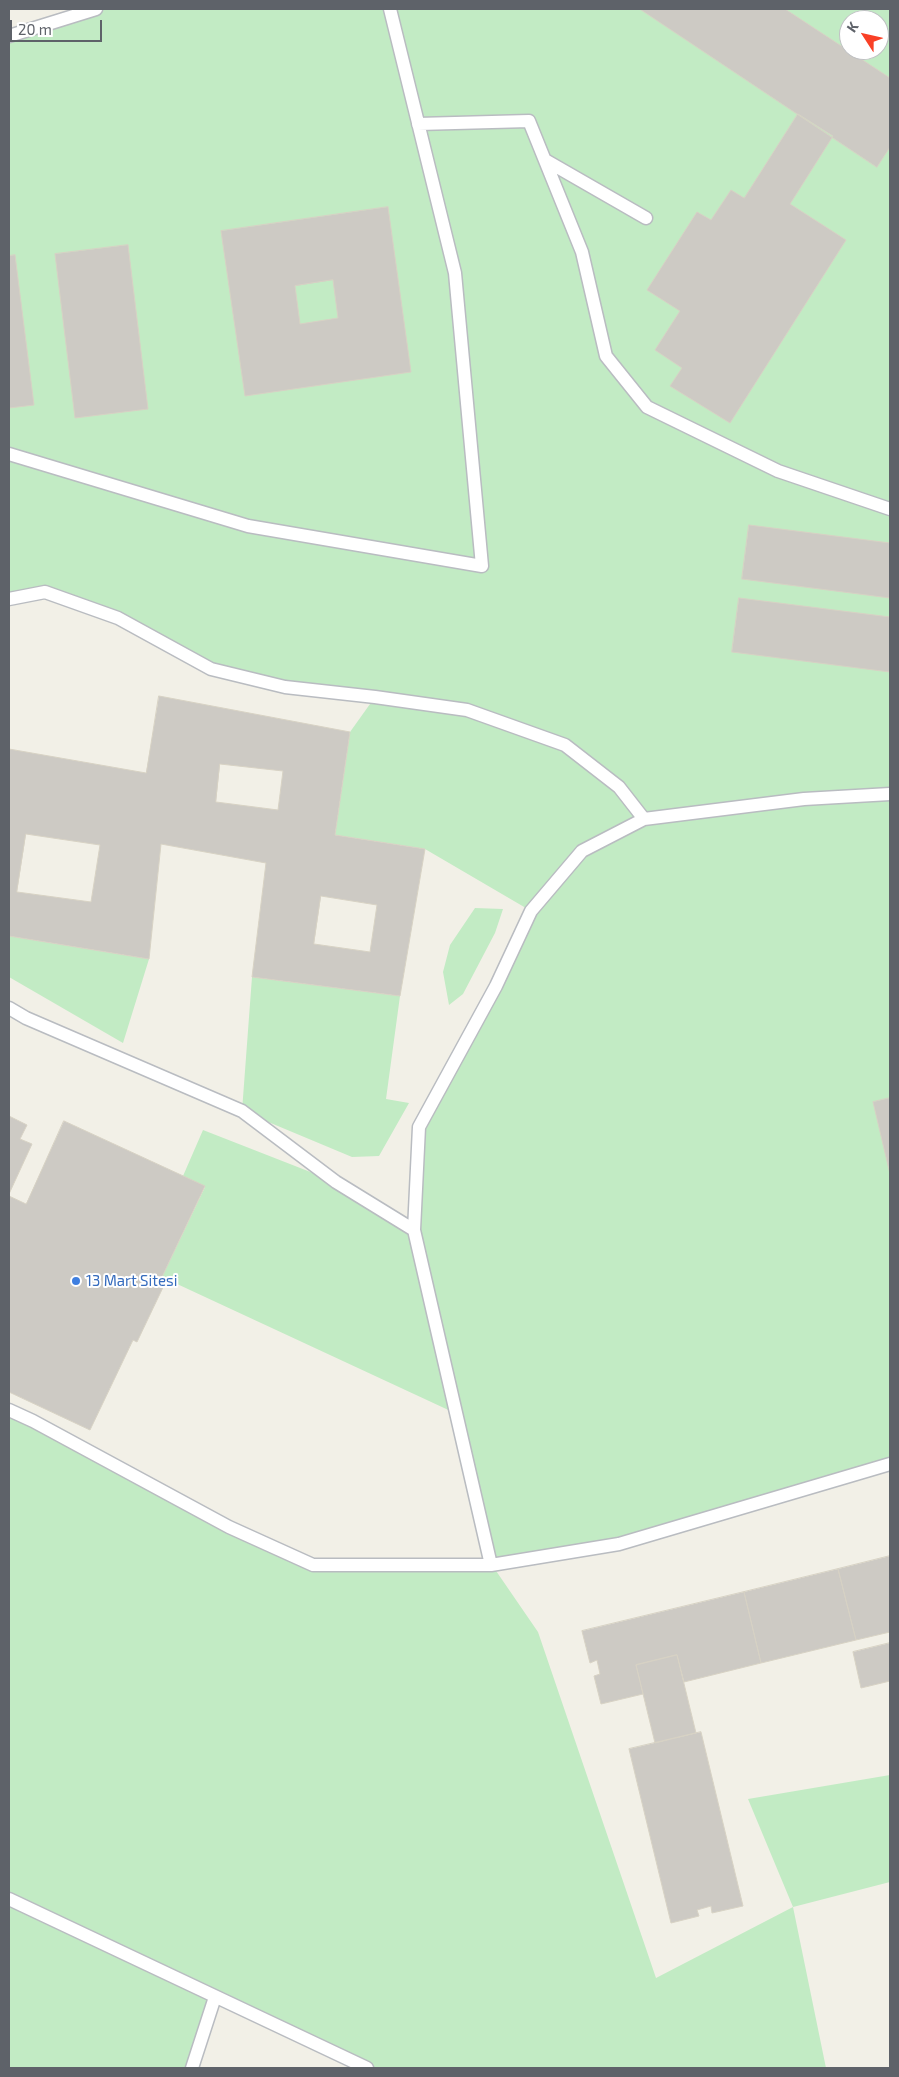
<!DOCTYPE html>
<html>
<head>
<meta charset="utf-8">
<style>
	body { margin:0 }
	#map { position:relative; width:899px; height:2077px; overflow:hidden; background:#f2f0e7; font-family:"Exo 2",sans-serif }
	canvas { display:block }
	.frame { position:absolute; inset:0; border:10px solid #5e6269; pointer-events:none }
	.north { position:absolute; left:839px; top:10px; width:50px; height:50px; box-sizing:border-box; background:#fff; border:1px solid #bfc0c3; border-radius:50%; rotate:305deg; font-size:14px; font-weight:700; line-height:20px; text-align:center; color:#5e6269 }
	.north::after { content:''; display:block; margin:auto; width:18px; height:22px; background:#f94026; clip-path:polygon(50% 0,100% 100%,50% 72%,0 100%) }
	.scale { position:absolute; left:10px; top:20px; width:92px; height:22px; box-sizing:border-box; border:2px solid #5e6269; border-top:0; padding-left:6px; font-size:15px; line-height:18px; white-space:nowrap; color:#5e6269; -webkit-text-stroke:4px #fff; paint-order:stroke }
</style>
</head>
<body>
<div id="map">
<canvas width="899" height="2077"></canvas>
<div class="frame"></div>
<div class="north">K</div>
<div class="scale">20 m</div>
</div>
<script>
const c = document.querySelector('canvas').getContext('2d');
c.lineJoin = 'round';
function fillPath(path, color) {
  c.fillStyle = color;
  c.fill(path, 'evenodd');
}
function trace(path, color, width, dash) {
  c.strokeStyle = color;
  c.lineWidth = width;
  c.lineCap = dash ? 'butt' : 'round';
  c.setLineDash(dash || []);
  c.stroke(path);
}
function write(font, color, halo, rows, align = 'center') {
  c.font = font + ' "Exo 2",sans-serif';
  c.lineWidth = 4;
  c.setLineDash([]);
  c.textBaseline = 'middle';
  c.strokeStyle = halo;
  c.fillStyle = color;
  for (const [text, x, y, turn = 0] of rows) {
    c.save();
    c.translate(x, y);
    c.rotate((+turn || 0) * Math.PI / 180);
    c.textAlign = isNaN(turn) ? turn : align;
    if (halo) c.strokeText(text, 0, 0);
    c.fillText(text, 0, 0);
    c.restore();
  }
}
const green = new Path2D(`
	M96 9H890V1464L619 1544 492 1565 538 1632 656 1978 793 1907 748 1799 890 1775V1882L793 1907 826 2068H367L216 1997 192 2068H9V1410L313 1565H491L457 1414 162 1277 205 1187 183 1176 203 1130 336 1182 413 1229 419 1127 531 911 425 849 335 835 350 732 375 697 211 669 118 618 45 592 9 599V36ZM849 20H879V50H849Z
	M475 908 503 909 495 933 463 994 449 1005 443 972 450 945Z
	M9 936 149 959 123 1043 9 977Z
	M252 977 400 996 386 1099 409 1103 379 1156 352 1157 242 1111Z`);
const building = new Path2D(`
	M640 9H785L890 78V147L877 167Z
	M798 114 833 136 790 204 846 240 730 423 670 386 682 368 655 350 680 311 647 290 697 212 711 220 731 190 744 198Z
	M388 207 411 372 245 396 221 231ZM333 280 338 318 300 324 295 286Z
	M128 245 148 409 75 418 55 254Z
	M15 255 34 405 9 408V256Z
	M749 525 890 543V598L742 579Z
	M739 598 890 617V672L732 652Z
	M159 696 350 732 335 835 425 849 400 996 252 977 266 863 161 844 149 959 9 936V749L146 773ZM220 764 283 771 278 810 216 802ZM26 834 100 845 91 902 17 892ZM321 896 377 905 370 952 314 944Z
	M890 1098V1174L873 1102Z
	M9 1116 27 1125 20 1139 32 1144 9 1194Z
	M64 1121 205 1186 162 1277 167 1279 137 1342 133 1340 90 1430 9 1392V1196L26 1204Z
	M890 1556V1632L856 1640 838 1569Z
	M838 1569 856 1640 761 1663 744 1592Z
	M744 1592 761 1663 684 1682 677 1655 636 1665 643 1694 601 1704 594 1676 600 1674 597 1660 590 1663 582 1631Z
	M890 1643V1681L861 1688 853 1652Z
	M677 1655 696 1733 655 1743 636 1665Z
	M701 1732 743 1906 712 1913 711 1906 697 1910 699 1916 671 1923 629 1749Z`);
const service = new Path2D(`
	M9 36 96 9
	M418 124 529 121 582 252 606 356 647 407 778 471 890 509
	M545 160 646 218
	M9 454 248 526 482 566 455 273 390 9
	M9 599 45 592 118 618 211 669 285 687 375 697 467 710 565 745 619 787 644 819 804 799 890 794
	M644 819 582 851 531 911 496 986 419 1127 414 1230 491 1565 619 1544 890 1464
	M9 1008 26 1018 242 1111 336 1182 414 1230
	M9 1410 33 1421 229 1527 313 1565H491
	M9 1899 367 2068
	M192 2068 215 1997`);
const markers = [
	[76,1281,5,"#3f7fe0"]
];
const shopNames = [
	["13 Mart Sitesi",86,1281]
];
fillPath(green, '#c2ebc4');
fillPath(building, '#cdcac4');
trace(building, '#d7d2c4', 1);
trace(service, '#b9bcc1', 15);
trace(service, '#fff', 12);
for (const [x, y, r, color] of markers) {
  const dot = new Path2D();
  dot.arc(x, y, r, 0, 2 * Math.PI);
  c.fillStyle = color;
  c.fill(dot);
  trace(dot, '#fff', 2);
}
write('15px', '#366cbe', '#fff', shopNames, 'left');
</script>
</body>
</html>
